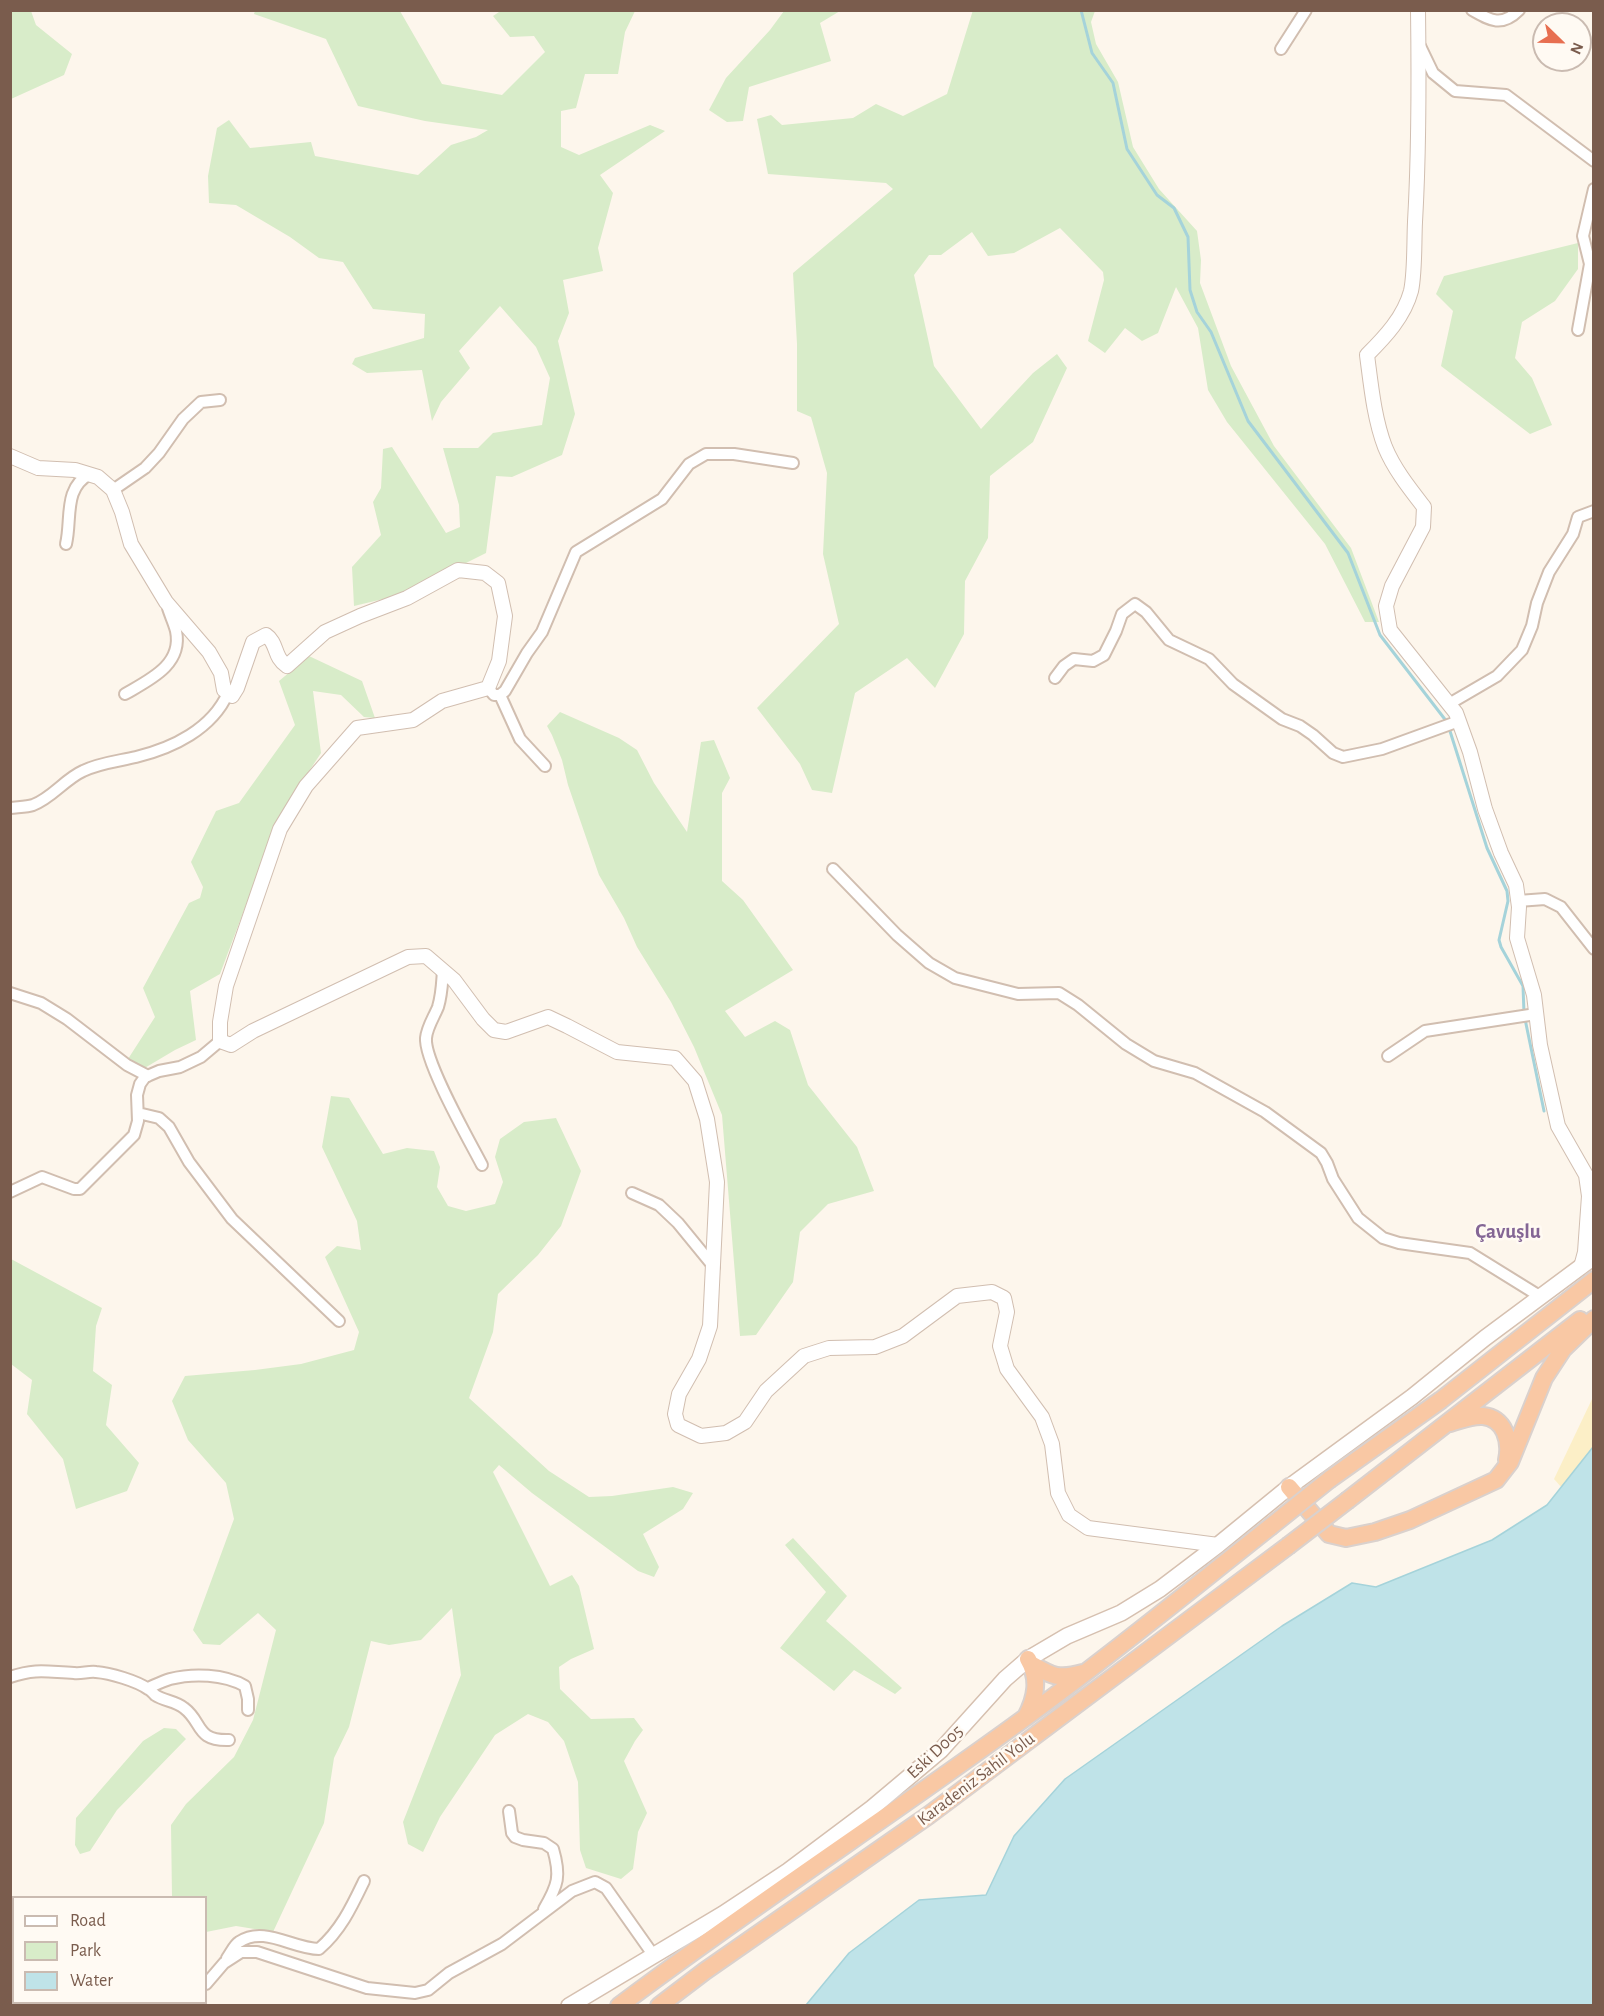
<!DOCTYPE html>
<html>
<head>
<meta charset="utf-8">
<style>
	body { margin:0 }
	#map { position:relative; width:1604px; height:2016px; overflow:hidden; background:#fdf6ec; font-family:"Alegreya Sans",sans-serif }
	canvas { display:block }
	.frame { position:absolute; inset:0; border:12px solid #7a5c4d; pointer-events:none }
	.legend { position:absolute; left:12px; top:1896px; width:195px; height:108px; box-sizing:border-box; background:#fffaf3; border:2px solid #cabbb1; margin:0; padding:8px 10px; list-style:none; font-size:18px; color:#7a5c4d }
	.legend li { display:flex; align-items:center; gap:12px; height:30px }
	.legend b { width:30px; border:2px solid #cabbb1 }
	.north { position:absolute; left:1532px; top:12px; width:60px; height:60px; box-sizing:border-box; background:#fffaf3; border:2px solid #cabbb1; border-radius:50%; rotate:113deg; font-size:16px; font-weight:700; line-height:24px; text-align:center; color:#7a5c4d }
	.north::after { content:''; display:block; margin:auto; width:21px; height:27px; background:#e76f51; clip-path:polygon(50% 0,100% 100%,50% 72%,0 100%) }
</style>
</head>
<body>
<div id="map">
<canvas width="1604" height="2016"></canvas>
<div class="frame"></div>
<ul class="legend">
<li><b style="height:8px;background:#fff"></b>Road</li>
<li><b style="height:16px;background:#d8ecc9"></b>Park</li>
<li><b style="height:16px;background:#bfe3e8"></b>Water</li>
</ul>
<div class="north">N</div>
</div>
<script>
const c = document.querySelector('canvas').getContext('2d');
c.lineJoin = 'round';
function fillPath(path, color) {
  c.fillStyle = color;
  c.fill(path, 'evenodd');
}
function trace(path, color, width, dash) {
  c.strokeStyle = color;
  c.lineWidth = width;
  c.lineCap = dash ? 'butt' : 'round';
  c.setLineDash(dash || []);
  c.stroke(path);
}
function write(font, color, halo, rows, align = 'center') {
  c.font = font + ' "Alegreya Sans",sans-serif';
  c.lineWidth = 5;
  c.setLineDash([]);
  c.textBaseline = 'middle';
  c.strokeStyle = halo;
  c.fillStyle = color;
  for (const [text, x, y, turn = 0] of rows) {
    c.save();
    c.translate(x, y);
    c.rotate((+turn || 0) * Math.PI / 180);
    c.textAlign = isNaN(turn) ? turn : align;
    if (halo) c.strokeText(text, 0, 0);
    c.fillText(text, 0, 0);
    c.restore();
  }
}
const green = new Path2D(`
	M502 10 635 11 625 32 618 74H585L576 108 561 111V147L579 155 650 125 665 131 600 175 613 193 598 248 603 271 563 280 569 313 558 341 575 414 562 455 512 477 496 476 486 553 404 594 354 606 352 567 381 535 373 502 381 488 383 449 392 447 446 533 460 527 459 505 443 448H478L493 433 542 425 550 378 536 347 500 306 459 351 470 368 441 402 432 421 422 370 367 373 352 364 355 358 424 338 425 314 373 309 343 262 319 258 290 237 236 205 209 203 208 176 217 128 229 120 250 148 311 142 315 156 418 175 451 145 476 137 488 130 425 121 358 106 326 39 254 14 255 11H400L442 84 502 95 545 52 534 36 510 37 493 16Z
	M973 10 1095 11 1091 22 1096 44 1118 82 1133 147 1159 189 1197 231 1201 260 1200 283 1231 366 1274 446 1351 548 1379 622H1365L1325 544 1227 422 1208 390 1198 328 1176 287 1158 333 1142 341 1125 328 1105 353 1088 341 1104 280 1103 272 1060 228 1014 253 988 256 972 232 941 255H929L914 275 934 366 981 429 1033 373 1057 354 1067 368 1033 442 990 476 988 538 965 581 964 634 935 688 907 658 855 693 832 793 812 790 800 764 757 708 839 624 823 554 827 473 811 417 797 411V344L793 273 893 189 886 183 768 174 757 119 771 115 782 125 853 118 876 104 903 116 947 94Z
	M10 11H31L36 25 72 54 64 75 11 99Z
	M784 11H840L820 23 831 61 749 87 743 121 727 122 709 110 726 78 770 30Z
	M1578 243V269L1555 301 1522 322 1515 358 1532 378 1552 425 1530 434 1441 366 1453 311 1436 294 1444 276Z
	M309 656 362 681 375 718 364 717 341 695 313 691 321 753 279 817 220 974 190 991 196 1040 175 1050 143 1069 128 1059 155 1017 143 988 189 903 200 898 203 887 191 862 216 811 239 803 295 725 279 681Z
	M560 712 619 738 637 750 654 783 687 832 701 742 714 740 730 778 722 793V881L743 900 793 970 725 1011 745 1037 775 1021 790 1030 808 1085 857 1147 874 1191 828 1204 800 1232 793 1282 756 1335 740 1336 722 1115 694 1047 671 1002 637 947 624 918 599 875 568 785 562 760 552 735 547 726Z
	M331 1096 349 1098 383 1154 407 1148 434 1151 440 1167 437 1187 448 1206 466 1211 495 1204 503 1182 495 1157 500 1139 524 1122 556 1118 581 1171 561 1226 538 1255 498 1294 493 1332 469 1398 549 1471 589 1497 612 1496 673 1487 693 1493 683 1509 643 1534 659 1567 654 1577 638 1571 532 1493 499 1465 493 1472 550 1586 572 1575 579 1586 594 1649 571 1659 559 1667 560 1689 591 1719 634 1718 643 1730 635 1741 624 1761 647 1813 638 1832 633 1869 621 1879 586 1868 580 1850 578 1782 564 1741 548 1722 528 1714 495 1735 440 1817 423 1852 408 1844 403 1822 461 1675 452 1608 421 1640 389 1645 371 1641 349 1727 334 1758 324 1823 273 1932 236 1926 206 1932V1898L172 1897 171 1825 186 1804 234 1757 253 1720 276 1630 258 1613 220 1645 203 1644 193 1630 234 1519 226 1483 188 1440 172 1401 185 1376 255 1370 301 1364 354 1350 359 1332 325 1257 337 1246 361 1250 357 1221 322 1147Z
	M11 1259 102 1308 96 1326 93 1371 112 1385 106 1425 139 1463 127 1491 76 1509 63 1459 27 1414 32 1380 11 1364Z
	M793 1538 847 1596 826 1621 902 1688 895 1694 854 1670 834 1691 780 1648 826 1592 785 1545Z
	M164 1728 176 1729 186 1739 117 1810 90 1851 80 1854 75 1845 76 1818 143 1741Z`);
const sand = new Path2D(`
	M1593 1397V1447L1562 1488 1554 1479Z`);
const water = new Path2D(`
	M1593 1447V2005H806L849 1953 919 1900 986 1895 1014 1836 1065 1779 1282 1626 1352 1583 1376 1587 1492 1540 1547 1505Z`);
const stream = new Path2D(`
	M1081 10 1092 53 1113 83 1127 149 1157 195 1174 208 1188 237 1190 290 1197 312 1211 332 1248 421 1348 553 1380 635 1447 722
	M1449 728 1487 848 1507 891 1508 901 1499 940 1501 947 1523 986 1524 1013
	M1525 1019 1544 1111`);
const minor = new Path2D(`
	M1472 10C1491 21 1502 27 1519 10
	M1420 46 1433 73 1455 91 1506 95 1594 161
	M1281 49 1306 10
	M1578 330 1590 264 1583 236 1594 189
	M113 490 145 468 159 453 183 419 201 402 220 400
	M66 544C72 519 63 488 90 474
	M1055 678 1064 666 1074 659 1093 661 1104 655 1116 631 1122 614 1135 604 1146 612 1169 640 1209 659 1233 684 1282 719 1300 726 1313 735 1333 753 1343 757 1382 749 1459 721
	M488 688 494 695H500L505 691 527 653 542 632 576 552 662 499 689 464 706 454H734L793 463
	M125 694C149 680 183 665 176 631 174 623 170 615 168 608
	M500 695 520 739 545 766
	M1449 704 1497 676 1522 650 1532 626 1537 603 1549 572 1573 534 1578 517 1594 511
	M10 808C18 807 27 807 33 805 52 798 65 779 83 771 99 763 119 761 136 757 173 748 212 729 228 693
	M833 869 897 935 929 963 955 978 1018 994 1059 993 1078 1005 1126 1044 1154 1061 1195 1073 1265 1112 1321 1153 1327 1163 1333 1179 1358 1218 1383 1238 1399 1243 1470 1253 1541 1297
	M1518 901 1545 899 1561 907 1594 949
	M443 970C442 983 442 994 438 1007 434 1017 427 1027 426 1038 424 1061 469 1140 482 1165
	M10 993 41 1003 67 1019 127 1065 148 1076
	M1388 1056 1425 1031 1536 1014
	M138 1113 159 1118 169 1127 189 1162 232 1219 339 1321
	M10 1192 42 1177 74 1189H80L134 1135 138 1121 137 1095 140 1084 145 1077 159 1071 180 1067 201 1057 220 1041
	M632 1193 659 1205 678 1223 714 1267
	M10 1677C37 1668 47 1672 74 1673 81 1674 89 1671 96 1672 110 1673 137 1681 148 1689 151 1690 153 1693 155 1695 164 1701 176 1701 184 1708 203 1722 195 1741 229 1740
	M148 1688C155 1685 163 1681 170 1679 193 1673 224 1674 245 1686L248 1699V1710
	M509 1811 512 1833 515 1837 523 1840 544 1843 553 1849C561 1876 558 1885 544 1909
	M10 1908 14 1913
	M227 1958C231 1953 234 1945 239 1942 264 1925 293 1949 319 1949 341 1930 352 1906 364 1881
	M206 1984 224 1963 241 1952H257L367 1988 415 1993 428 1990 449 1973 502 1944 572 1891 595 1882 606 1888 654 1956
	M168 2002 169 2006
	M189 2006 191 2002`);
const tertiary = new Path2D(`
	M1418 10C1419 81 1419 152 1415 222 1414 242 1415 273 1411 291 1404 317 1385 337 1367 355 1371 385 1374 418 1385 447 1394 469 1410 489 1424 507L1423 527 1392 586 1386 606 1390 630 1456 713 1470 752 1485 809 1501 853 1516 885 1519 907 1517 938 1534 995 1540 1045 1558 1126 1586 1175 1589 1196 1585 1252 1581 1267
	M10 456 38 468 75 470 98 477 113 490 122 512 131 544 166 602 209 652 221 673 224 690 232 696 237 688 253 642 266 635C278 643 273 657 287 666L325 632 360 616 407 598 458 570 485 573 498 583 505 616 499 661 488 688 442 701 413 720 357 728 306 786 280 829 226 986 220 1022V1041L231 1045 253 1031 408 957 426 956 454 980 483 1019 494 1030 506 1032 548 1017 567 1026 617 1052 675 1058 695 1081 707 1119 717 1182 710 1326 699 1359 679 1394 675 1414 678 1425 701 1436 726 1433 745 1422 766 1391 804 1356 829 1348 875 1347 903 1336 957 1296 992 1292 1004 1298 1007 1312 1000 1346 1007 1369 1042 1417 1052 1444 1058 1493 1069 1515 1088 1528 1218 1545`);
const secondary = new Path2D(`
	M569 2006 723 1914 788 1871 872 1808 941 1750 1005 1679 1028 1659 1067 1636 1121 1613 1160 1589 1218 1545 1289 1487 1412 1397 1485 1338 1594 1257`);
const trunk = new Path2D(`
	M1450 1423C1461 1420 1472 1415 1483 1416 1505 1418 1511 1442 1507 1460
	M1330 1479 1441 1400 1594 1280
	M1289 1487 1329 1534 1346 1538 1375 1532 1410 1520 1496 1480 1510 1462 1544 1378 1563 1349 1594 1319
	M1348 1500 1580 1320
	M1031 1664C1052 1676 1058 1680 1083 1673
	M1026 1717C1036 1698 1040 1679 1028 1659
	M619 2006C752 1906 892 1815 1026 1717 1109 1657 1189 1591 1270 1527
	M659 2006 705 1971 929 1815 1288 1546`);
const trunkBridge = new Path2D(`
	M1270 1527 1330 1479
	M1288 1546 1348 1500`);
const streetNames = [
	["Eski D005",935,1752,-43],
	["Karadeniz Sahil Yolu",976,1779,-37]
];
const quarterNames = [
	["Çavuşlu",1508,1232]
];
fillPath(green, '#d8ecc9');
fillPath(sand, '#fcefc7');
fillPath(water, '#bfe3e8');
trace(water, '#a5d3da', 1.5);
trace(stream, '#a5d3da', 3);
trace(minor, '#d1beb0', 14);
trace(tertiary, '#d1beb0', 16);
trace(secondary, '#d6c0b0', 18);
trace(trunk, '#dad1cd', 20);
trace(minor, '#fff', 10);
trace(tertiary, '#fff', 14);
trace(secondary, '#fff', 15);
trace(trunk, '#f9c8a4', 16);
trace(trunkBridge, '#dad1cd', 20, []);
trace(trunkBridge, '#f9c8a4', 16);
write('18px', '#7a5c4d', '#fffaf3', streetNames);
write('bold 21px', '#846695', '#fffaf3', quarterNames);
</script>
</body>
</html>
